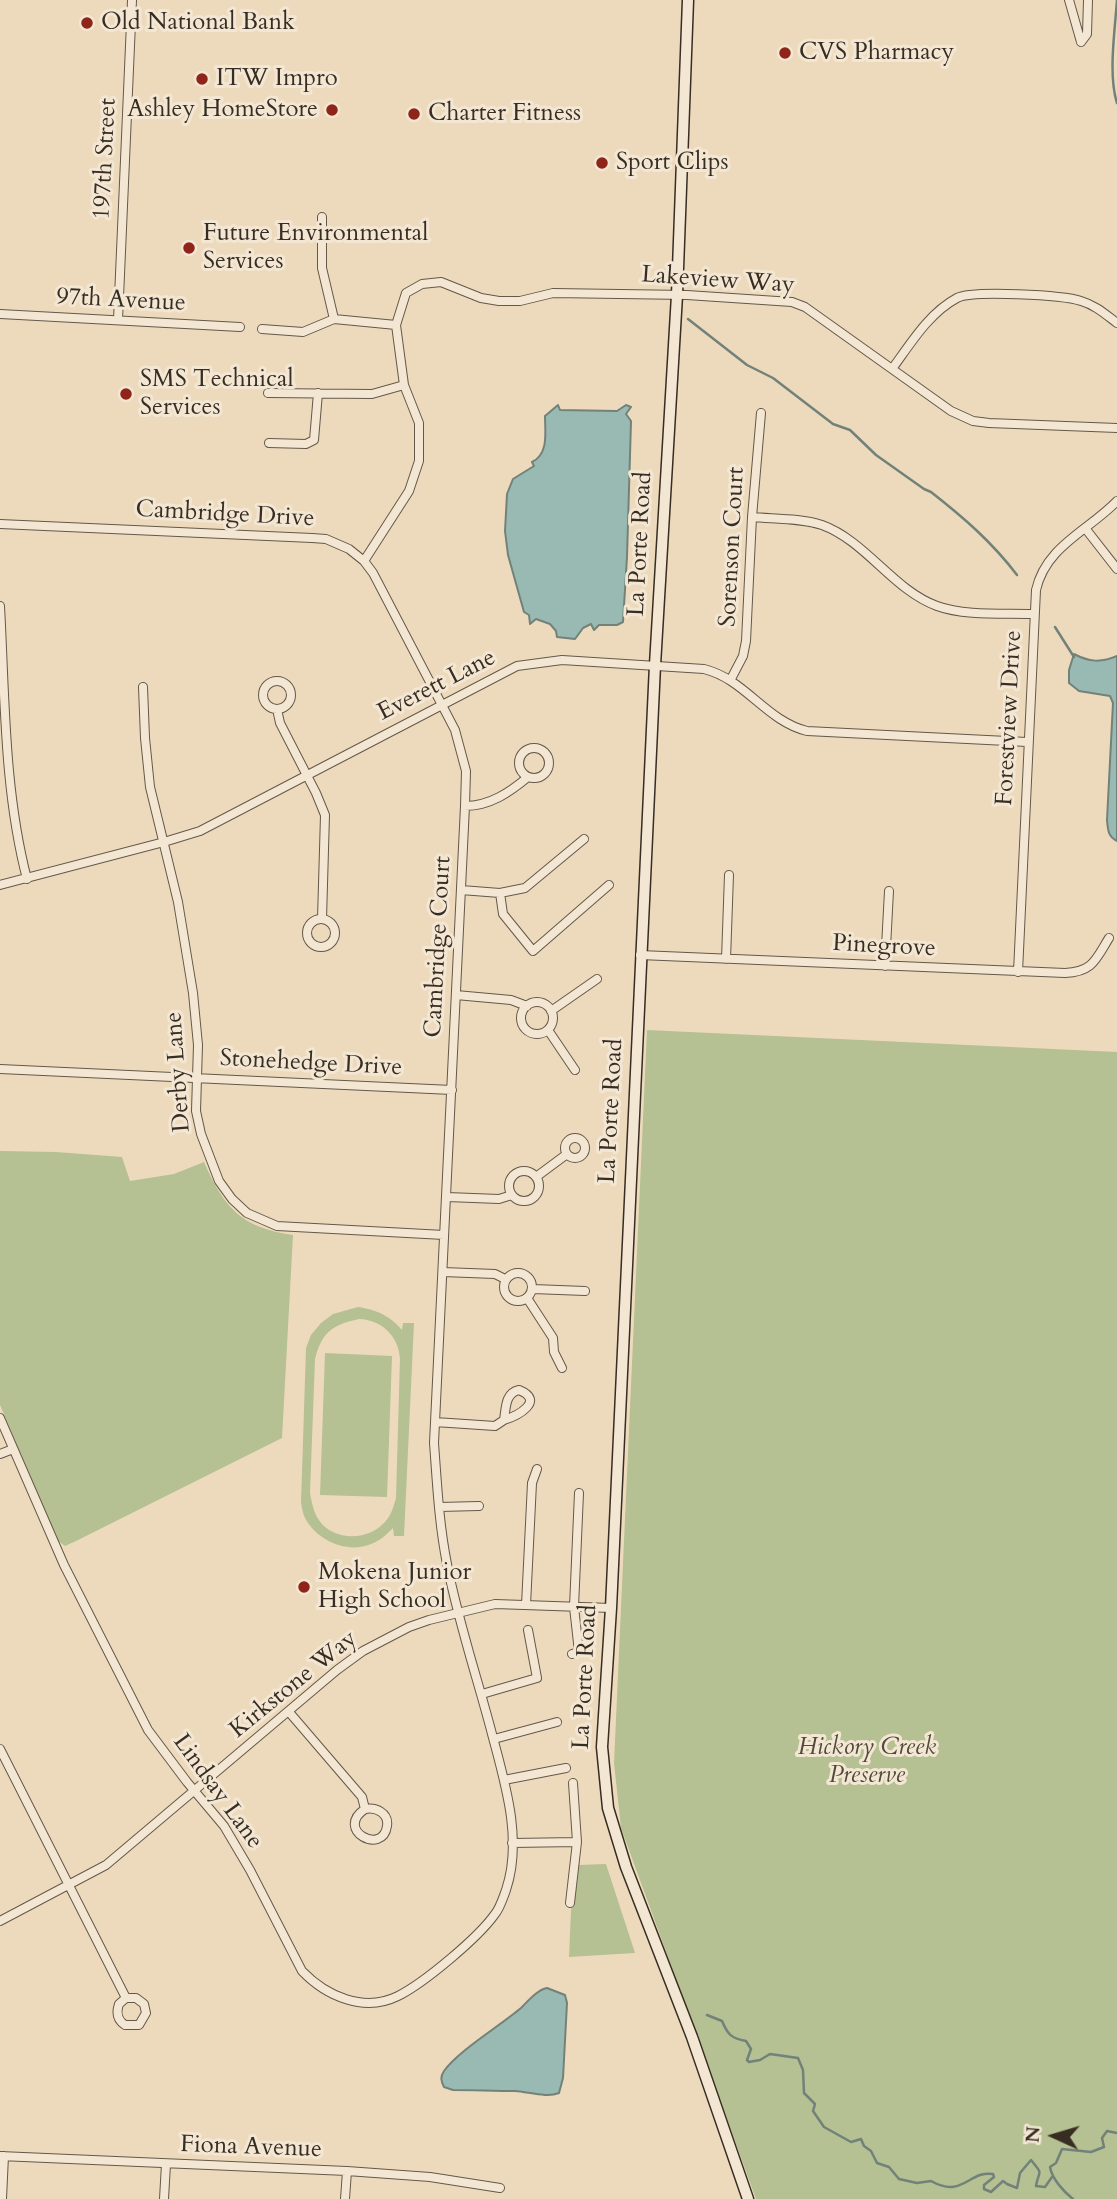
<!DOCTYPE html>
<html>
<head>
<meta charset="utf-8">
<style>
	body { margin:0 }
	#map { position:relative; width:1117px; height:2199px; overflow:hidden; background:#eddabd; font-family:Cardo,serif }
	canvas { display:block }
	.north { position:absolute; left:1019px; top:2101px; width:70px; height:70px; -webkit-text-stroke:5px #f3e7d4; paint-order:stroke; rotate:274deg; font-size:19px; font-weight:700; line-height:28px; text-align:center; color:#372d22 }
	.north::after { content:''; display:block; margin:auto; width:24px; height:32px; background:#372d22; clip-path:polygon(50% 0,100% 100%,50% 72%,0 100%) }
</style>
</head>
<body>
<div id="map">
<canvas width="1117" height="2199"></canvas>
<div class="north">N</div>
</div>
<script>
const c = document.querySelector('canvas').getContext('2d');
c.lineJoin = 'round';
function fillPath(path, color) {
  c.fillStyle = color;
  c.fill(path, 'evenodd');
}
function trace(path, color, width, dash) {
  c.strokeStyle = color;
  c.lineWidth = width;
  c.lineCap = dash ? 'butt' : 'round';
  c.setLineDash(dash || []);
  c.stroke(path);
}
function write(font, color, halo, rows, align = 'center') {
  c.font = font + ' Cardo,serif';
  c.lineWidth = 6;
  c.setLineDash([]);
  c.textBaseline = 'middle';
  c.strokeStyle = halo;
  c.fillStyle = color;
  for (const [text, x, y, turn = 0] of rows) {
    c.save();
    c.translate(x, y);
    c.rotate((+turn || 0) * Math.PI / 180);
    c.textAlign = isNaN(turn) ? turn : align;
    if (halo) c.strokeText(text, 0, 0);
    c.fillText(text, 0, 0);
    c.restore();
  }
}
const green = new Path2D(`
	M647 1030 1117 1052V2199H756L621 1828 614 1763Z
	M0 1151 56 1152 122 1157 130 1181 174 1174 204 1162C224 1208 242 1228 293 1235L282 1438 78 1540 65 1546 58 1541 55 1534 0 1405Z
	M358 1307C377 1310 389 1315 402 1330L403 1323H414L404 1536H394L393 1528C387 1534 380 1541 371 1544 348 1554 317 1541 305 1518 303 1514 302 1508 301 1503L306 1348 311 1335 321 1323 333 1314ZM359 1319C381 1320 398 1335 400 1358L396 1498C393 1508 391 1516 384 1523 368 1540 338 1541 322 1524 314 1515 312 1504 310 1493L315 1359C322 1332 332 1325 359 1319Z
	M325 1353 392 1356 387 1497 320 1495Z
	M606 1864 635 1953 569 1957 571 1911 578 1865Z`);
const water = new Path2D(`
	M558 405 560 410 617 411 626 405 631 407 626 414 631 421 627 557 623 622 617 625H599L594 630 591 624 583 628 575 639 557 637 556 631 550 624 536 619 530 624 529 615 524 612 508 555 505 531 507 494 513 479 534 466 532 462C549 454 545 432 545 416Z
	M1074 654C1089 662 1101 663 1117 656V841C1108 837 1108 830 1107 820L1113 703 1110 696 1079 691 1069 683V670Z
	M547 1988 565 1995 567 2003 563 2078 559 2093C547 2098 529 2092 515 2091 494 2091 474 2090 453 2090L444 2087C441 2081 440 2077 444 2071 458 2051 501 2025 521 2008 529 2000 537 1990 547 1988Z`);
const stream = new Path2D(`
	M1117 0C1115 30 1108 75 1117 103
	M688 319 747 365 773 378 833 424 850 430 876 455 924 489 931 492C963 517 992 542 1017 575
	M1055 627 1074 657
	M707 2015 722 2021C728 2035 731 2038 746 2041L751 2049 747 2060 749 2062 760 2060 770 2054 798 2058 803 2070 804 2093 815 2104 813 2111 824 2127 851 2142 861 2139 864 2146 871 2151 877 2163 889 2167 899 2179 917 2183 931 2181C963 2199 969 2170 993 2174L994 2177 984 2185V2189L991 2192 1003 2181 1007 2184 1017 2188 1020 2173 1031 2160C1044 2176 1039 2169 1036 2186L1045 2187 1052 2177
	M1073 2199C1064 2192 1052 2179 1050 2167L1056 2163 1062 2149 1091 2152 1104 2147 1102 2138 1107 2131 1117 2133`);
const street = new Path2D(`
	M1069 0 1081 42
	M1081 42 1087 34 1088 0
	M322 217V268L334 319 396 325
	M0 314 240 327
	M118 320 132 0
	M262 329 303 332 334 319
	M892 369C911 343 929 313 957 298 972 290 1063 295 1081 301 1095 305 1105 314 1117 323
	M268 393 372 394 404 385
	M269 443 306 444 314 440 318 393
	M752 517C775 519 800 518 822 525 866 541 893 590 937 606 964 616 1004 613 1033 614
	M0 524 312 538 326 539 349 549 364 561 373 573 455 730 466 771 465 806 434 1443C437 1483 439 1524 447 1564 458 1621 477 1677 492 1734 505 1783 523 1840 506 1890 503 1898 500 1908 495 1914 478 1938 424 1983 398 1996 364 2013 326 1996 302 1971L250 1870 224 1826 187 1782 148 1730 64 1565 0 1418
	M1085 528 1117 569
	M364 561 409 491 419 461V423L404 385 396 325 406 293 422 284 441 282 481 298 499 301H520L553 293 687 295 792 302 805 307 951 411 973 421 989 423 1117 428
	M0 606C5 697 4 791 27 879
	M731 679 743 656 746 641 752 517 761 413
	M263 695a14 14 0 1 1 28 0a14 14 0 1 1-28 0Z
	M143 687 145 738 150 787 178 902 193 993 198 1045 196 1111 201 1134 219 1181 232 1199 247 1213 277 1226 444 1235
	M277 709 280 723 316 793 325 815 322 919
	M519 763a15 15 0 1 1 30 0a15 15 0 1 1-30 0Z
	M465 806C490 806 510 792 528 777
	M0 885 164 842 200 831 517 666 562 660 704 669C745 679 766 721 807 731L1027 742
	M461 890 500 893 525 888 584 839
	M500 893 503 914 533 951 609 885
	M307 933a14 14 0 1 1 28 0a14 14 0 1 1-28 0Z
	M640 955 1065 973C1093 972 1096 959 1109 938
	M726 959 729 875
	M885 966 889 891
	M1018 972 1036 590C1046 546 1088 531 1117 501
	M456 995 511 1000 527 1006
	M521 1018a16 16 0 1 1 32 0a16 16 0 1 1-32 0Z
	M551 1011 597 979
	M548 1030 575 1070
	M0 1069 452 1090
	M565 1148a10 10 0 1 1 20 0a10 10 0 1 1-20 0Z
	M509 1186a15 15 0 1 1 30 0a15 15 0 1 1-30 0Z
	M536 1177 567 1154
	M447 1197 499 1199 512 1195
	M443 1272 495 1274 505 1279
	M504 1287a14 14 0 1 1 28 0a14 14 0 1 1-28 0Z
	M533 1289 585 1291
	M527 1298 553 1338 554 1352 562 1368
	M435 1422 495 1426 504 1420C506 1408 505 1393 519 1390 546 1401 517 1416 504 1420
	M0 1454 13 1449
	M439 1507 479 1506
	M526 1605 532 1483 537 1469
	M572 1654 579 1652 574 1607 579 1493
	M482 1694 537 1678 528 1630
	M289 1712 362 1797 365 1809C376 1807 389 1813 387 1826 383 1856 334 1830 365 1809
	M494 1739 557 1722
	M0 1749 126 1998H136L144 2004 146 2013 139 2025H125C117 2020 116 2013 119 2004L126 1998
	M504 1780 566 1768
	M573 1783 577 1842
	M512 1843 577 1842 570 1903
	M0 1921 106 1865 337 1670 363 1651 409 1627 429 1620 495 1604 611 1608
	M0 2156 347 2171 430 2177 500 2188
	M2 2199 4 2156
	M164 2199 166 2164
	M345 2199 347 2171`);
const secondary = new Path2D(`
	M688 0 677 295 655 665 611 1608 602 1747 608 1808 626 1867 692 2037 748 2199`);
const markers = [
	[87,23,7,"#8f2418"],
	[785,53,7,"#8f2418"],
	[202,79,7,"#8f2418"],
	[332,110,7,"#8f2418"],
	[414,114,7,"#8f2418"],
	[602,163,7,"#8f2418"],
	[189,248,7,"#8f2418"],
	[126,394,7,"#8f2418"],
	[304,1587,7,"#8f2418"]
];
const poiNames = [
	["Old National Bank",101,23],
	["CVS Pharmacy",799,53],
	["ITW Impro",216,79],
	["Ashley HomeStore",318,110,"right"],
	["Charter Fitness",428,114],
	["Sport Clips",616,163],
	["Future Environmental",203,234],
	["Services",203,262],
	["SMS Technical",140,380],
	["Services",140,408],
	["Mokena Junior",318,1573],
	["High School",318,1601]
];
const streetNames = [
	["197th Street",106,159,-87],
	["Lakeview Way",718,281,4],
	["97th Avenue",121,301,3],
	["Cambridge Drive",225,515,3],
	["La Porte Road",641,544,-87],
	["Sorenson Court",733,547,-87],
	["Everett Lane",437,686,-27],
	["Forestview Drive",1010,718,-87],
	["Cambridge Court",439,947,-87],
	["Pinegrove",884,947,3],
	["Stonehedge Drive",311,1064,3],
	["Derby Lane",179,1072,-94],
	["La Porte Road",612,1111,-87],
	["La Porte Road",586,1677,-87],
	["Kirkstone Way",294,1685,-39],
	["Lindsay Lane",217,1792,54],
	["Fiona Avenue",251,2148,2]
];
const parkNames = [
	["Hickory Creek",867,1748],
	["Preserve",867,1776]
];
fillPath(green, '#b5c093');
fillPath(water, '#99bab3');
trace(water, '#728279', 2);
trace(stream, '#728279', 2.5);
trace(street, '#645849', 10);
trace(secondary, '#372d22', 13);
trace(street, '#f3e7d4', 8);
trace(secondary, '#f3e7d4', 10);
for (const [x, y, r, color] of markers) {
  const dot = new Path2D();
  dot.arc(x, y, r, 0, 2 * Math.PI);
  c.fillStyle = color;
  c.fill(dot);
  trace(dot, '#f3e7d4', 2.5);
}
write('24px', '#372d22', '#f3e7d4', poiNames, 'left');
write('24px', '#372d22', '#f3e7d4', streetNames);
write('italic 24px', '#504a39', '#f3e7d4', parkNames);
</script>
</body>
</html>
